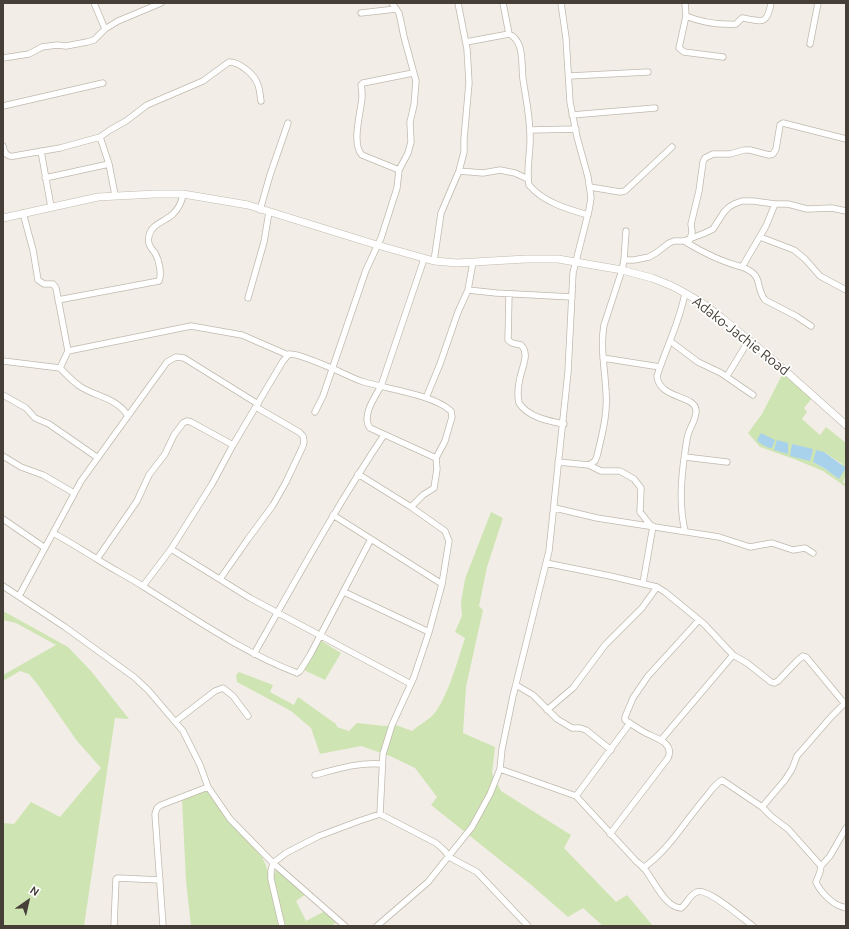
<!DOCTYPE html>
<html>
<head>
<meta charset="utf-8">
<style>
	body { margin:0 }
	#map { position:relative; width:849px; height:929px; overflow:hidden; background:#f2eee7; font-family:Ubuntu,sans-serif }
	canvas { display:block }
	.frame { position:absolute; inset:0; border:4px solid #453f37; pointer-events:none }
	.north { position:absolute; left:8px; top:881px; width:40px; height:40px; -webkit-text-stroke:3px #fff; paint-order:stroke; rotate:34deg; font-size:11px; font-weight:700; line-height:16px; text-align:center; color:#453f37 }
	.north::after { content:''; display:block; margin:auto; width:14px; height:18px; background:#453f37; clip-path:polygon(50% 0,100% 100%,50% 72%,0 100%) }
</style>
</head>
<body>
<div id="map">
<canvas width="849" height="929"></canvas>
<div class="frame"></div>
<div class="north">N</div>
</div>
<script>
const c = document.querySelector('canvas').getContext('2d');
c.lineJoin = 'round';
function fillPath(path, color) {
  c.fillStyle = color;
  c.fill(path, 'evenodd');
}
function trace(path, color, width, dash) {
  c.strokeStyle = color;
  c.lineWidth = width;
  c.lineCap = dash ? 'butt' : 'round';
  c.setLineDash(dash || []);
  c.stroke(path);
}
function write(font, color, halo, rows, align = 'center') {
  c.font = font + ' Ubuntu,sans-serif';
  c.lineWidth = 3.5;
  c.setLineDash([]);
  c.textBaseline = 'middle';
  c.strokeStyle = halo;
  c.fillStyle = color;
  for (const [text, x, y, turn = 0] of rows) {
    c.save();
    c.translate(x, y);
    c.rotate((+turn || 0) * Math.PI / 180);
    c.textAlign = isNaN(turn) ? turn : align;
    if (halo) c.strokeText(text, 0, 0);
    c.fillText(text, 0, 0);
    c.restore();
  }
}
const green = new Path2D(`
	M784 371 813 397 804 408 807 412 802 419 820 435 826 427 846 443V474L843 482 846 485V487L823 471 794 459 760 447 748 433 762 414ZM824 452 842 464 839 479 824 468 813 462Z
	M491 512 503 518 487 567 479 606 483 610 466 687 463 733 495 747 492 773 501 791 571 835 564 848 616 902 627 895 653 926H603L583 908 568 917 529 883 431 805 437 797 415 768 390 756 361 746 320 754 311 728 291 711 237 682 236 675 239 672 273 685 270 692 294 705 298 697 336 724 337 727 349 731 357 723 385 726 396 725 412 731C418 726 426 721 432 716 447 700 458 659 465 638L455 632 462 616 461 602 465 579Z
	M3 611 68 647 91 671 129 719 115 718 84 926H3V823L14 824 31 802 60 817 101 768 77 741 38 685 29 674 20 671 3 681V675L56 645 16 623 3 620Z
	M320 640 341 653 325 680 304 670Z
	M208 790 224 815 262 857C272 876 276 904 279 926H191L186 881 182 799Z
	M276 870 306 894 296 901 306 921 325 911 337 922 331 926H284L273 876Z`);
const water = new Path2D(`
	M761 433 775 440 772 448C767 448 760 444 757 440Z
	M777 440 788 443V454L774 450Z
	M792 444 813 449 810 461 790 456Z
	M816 450 824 452 846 468 839 479 824 468 813 462Z`);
const minor = new Path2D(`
	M94 3 105 29
	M503 3 509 34
	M685 3 686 16C703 23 718 25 736 24L742 18C762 21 767 26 771 3
	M361 13 396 9
	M686 16 679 48 684 52 723 57
	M466 42 509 34C525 41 521 65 523 79 526 100 531 120 530 142 530 156 526 171 529 185 543 202 567 209 588 215
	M810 44 818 3
	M3 58 29 54 42 47 57 45 66 46 87 42 94 40 105 29 118 21 161 3
	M569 76 648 72
	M3 106 103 83
	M572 115 655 108
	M530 130 576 129
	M100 137 109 164 115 195
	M3 146C4 153 7 157 14 156L60 148 100 137 110 130 126 121 147 105 203 81 229 62C240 62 255 75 258 85 260 90 260 96 261 101
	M41 151 51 207
	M399 170 362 155C351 144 361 112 362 97 362 93 362 89 361 85L363 83 413 73
	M459 171 483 173 500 170 515 173 528 179
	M45 178 109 164
	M590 187 620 192 625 191 672 147
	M260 210 270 175 288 123
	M23 213 33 250 38 280 44 284H53L56 288 68 351 60 368
	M760 237 794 250 805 259 820 276 846 290
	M690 240 692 232 691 224 699 191 703 162 705 158 713 154H730L744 150H750L769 155 773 154 776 149 780 125 783 123 846 139
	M684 241C702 252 722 262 742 267L766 226 775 204
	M424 259 381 386C375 397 361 416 370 428L436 458
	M624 260 626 231
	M434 261 441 213 459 171 464 152V139L469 83 467 49 458 3
	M742 267C765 276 754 285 765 300L796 316 811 326
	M468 290 496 293 572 297
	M685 293C680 321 666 348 657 376 659 399 695 395 696 410 697 420 688 429 687 439 682 469 678 502 685 531
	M509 294 508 340 512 343 521 345C530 354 522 367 520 378 518 386 517 394 519 403 528 417 548 421 564 424
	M248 298 264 242 269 212
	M58 300 159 281C162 274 159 260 155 253 151 248 147 244 149 236 151 224 166 221 173 214 179 208 182 202 183 194
	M670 341 698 362 721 373 753 395
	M68 351 191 326 242 335 288 355
	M603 358 660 367
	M3 361 60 368C67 375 73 382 81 387 97 397 117 398 128 416
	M727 376 749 340
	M3 395 26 408 35 418 49 424 98 458
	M426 398 440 364 458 312 468 290 473 262
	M315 412 323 396 366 270 381 238 397 188 399 170 408 153 411 142 410 122 414 105 416 81 404 37 401 22 399 13 392 3
	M3 456 21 467 43 475 74 493
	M685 457 727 462
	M558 462 589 465 595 461 597 456C602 435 608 413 606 392 605 369 600 347 604 325L622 270 624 260H634L649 257 656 253 669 243 674 241H684L705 233 713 229 724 212 729 207 734 204 742 201H753L775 204H788L807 209 832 208 846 211
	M589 465 601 471H620L634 479 641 488 640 512 651 526
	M358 474 411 507 445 531 449 541 442 584 429 632 414 677 392 725 383 754 380 814
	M555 508 597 518 719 537 750 547 772 543 793 550 805 548 813 553
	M333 515 442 584
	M3 519 45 548
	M53 533C68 541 82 550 97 559 112 569 129 577 144 587 194 618 242 652 297 673L300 671 310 655 371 539
	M171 549 250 598 411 684
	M97 559 137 501 149 475 165 454 174 435 183 423 187 421 191 422 233 445
	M546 563 610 576 657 587 665 592 704 624 733 655 747 663 771 682 774 683 778 681 798 660 803 656 806 657 844 703
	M220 579 248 539 273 505 286 482 303 446 304 442 303 436 299 432 256 407
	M643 583 653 526
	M3 586 65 627 134 677 148 690 183 731 200 765 208 787 230 819 273 863 345 926
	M143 586 171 549 212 484 233 445 283 361 289 354C298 353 326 366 336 370 345 374 354 379 364 382 388 389 434 395 451 411L452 417 445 441 436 458 437 469 434 488 423 495 411 507
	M344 592 429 632
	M19 596 81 481 167 362 176 357 184 358 258 404
	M254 654C296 580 337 505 384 435
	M516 685 533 695 557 719 572 728H580L586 730 611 750
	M547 710 573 688 605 645 642 608 657 587
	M176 721 215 691 223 688 233 696 248 716
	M661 740 733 655
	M500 769 576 796 636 861C638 863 641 865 643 867 653 878 664 907 681 908 687 904 690 894 697 892 707 887 743 919 753 926
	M315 775C337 769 359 762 382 764
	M576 796 630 723
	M762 807 785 780 792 769 797 756 831 717 846 702
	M846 828 830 856 821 866 820 872 816 882C819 890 831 903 840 906 842 907 844 907 846 908
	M610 834 668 758C675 742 654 738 644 732 637 728 631 724 625 720V717L633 698 648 676 699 620
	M643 868C669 850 685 821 705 798 710 792 715 784 722 780L762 807 772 817 788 829 821 866
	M114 926 116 879 118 878 160 880
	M163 926 155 814 157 808 161 805 208 787
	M282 926 271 879V871L273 863 286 853 319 836 359 821 380 814 436 843 445 851 449 857 477 872 528 926
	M377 926 428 882 472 827 490 794 500 769 502 749 513 696 549 551 568 372 573 273 589 210 591 198 588 177 577 137 570 102 566 38 561 3`);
const tertiary = new Path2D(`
	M3 218 98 197 155 194H183L248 205 377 245 434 261 457 263 526 259H558L622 270 652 278 672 286 685 293 705 305 722 318 772 359 846 425`);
const streetNames = [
	["Adako-Jachie Road",741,336,38]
];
fillPath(green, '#cfe4b3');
fillPath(water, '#a8d1eb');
trace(minor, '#c0b9ad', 7);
trace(tertiary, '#c0b9ad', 8);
trace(minor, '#fff', 5.5);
trace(tertiary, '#fff', 7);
write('14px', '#453f37', '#fff', streetNames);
</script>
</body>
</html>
